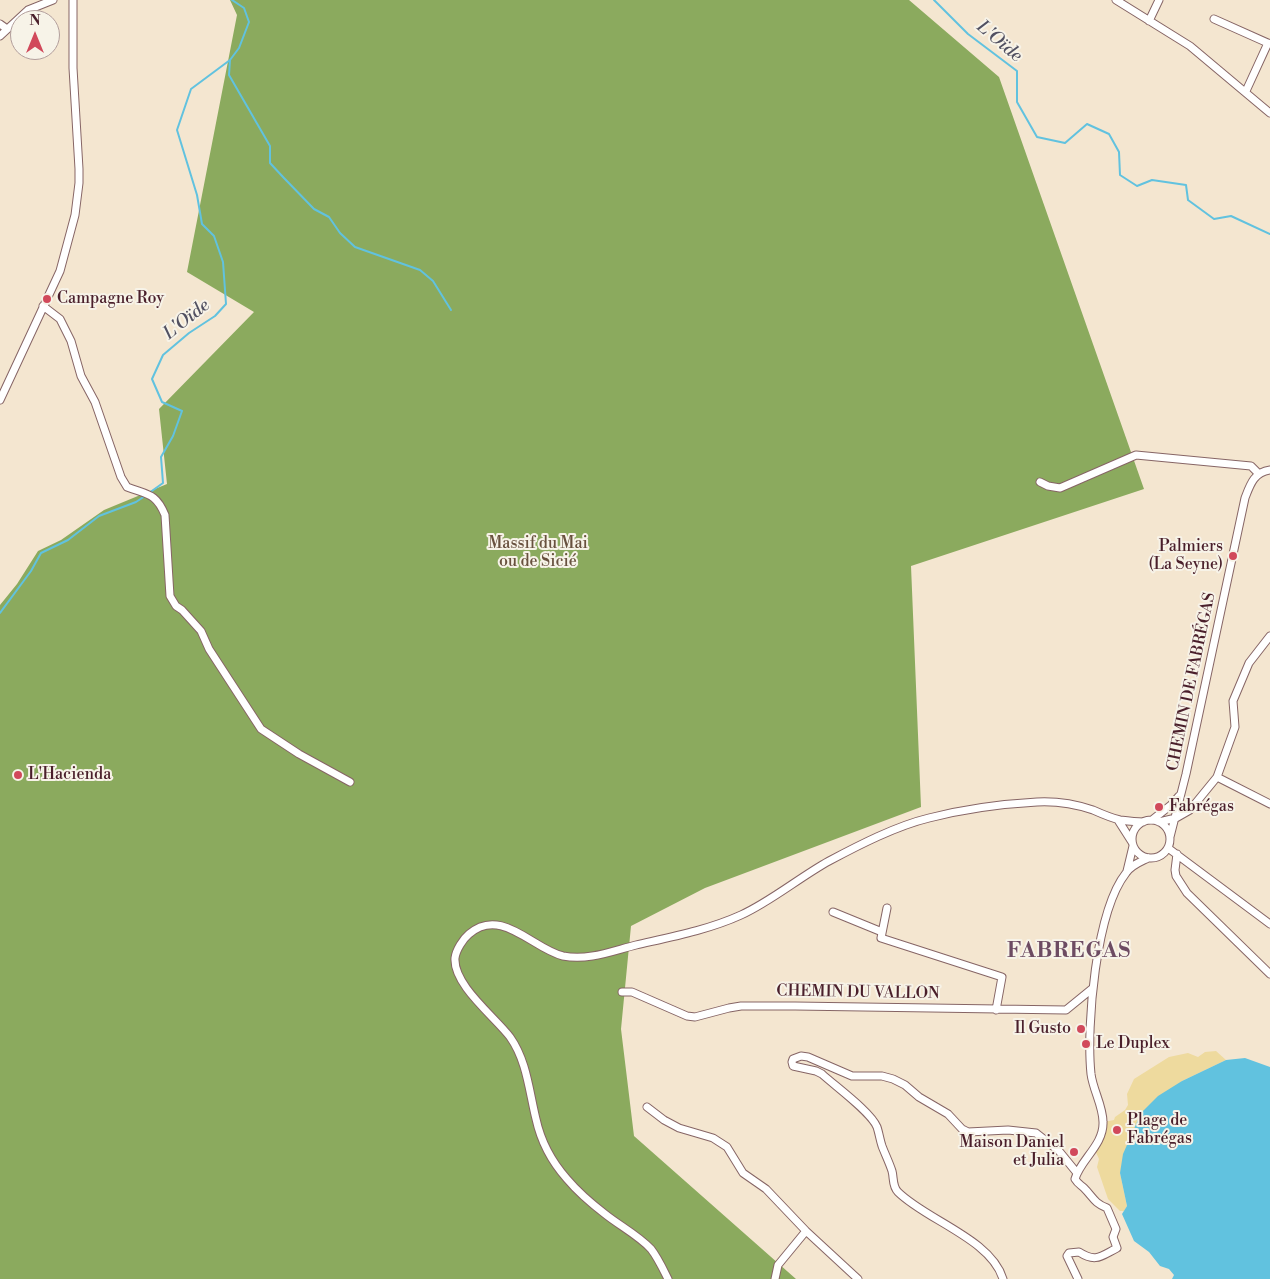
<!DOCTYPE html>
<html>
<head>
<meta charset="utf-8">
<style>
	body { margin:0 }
	#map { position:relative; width:1270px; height:1279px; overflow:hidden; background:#f4e6d0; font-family:"Libre Bodoni",serif }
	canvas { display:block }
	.north { position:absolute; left:10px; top:10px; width:50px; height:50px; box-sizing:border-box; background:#f7f3e8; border:1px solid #b29e9c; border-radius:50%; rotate:0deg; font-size:14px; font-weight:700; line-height:20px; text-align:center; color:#4a1f2b }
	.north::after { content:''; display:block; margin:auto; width:18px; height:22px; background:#d1495b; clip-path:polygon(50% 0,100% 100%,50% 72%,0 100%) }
</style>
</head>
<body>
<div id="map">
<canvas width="1270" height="1279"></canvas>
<div class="north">N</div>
</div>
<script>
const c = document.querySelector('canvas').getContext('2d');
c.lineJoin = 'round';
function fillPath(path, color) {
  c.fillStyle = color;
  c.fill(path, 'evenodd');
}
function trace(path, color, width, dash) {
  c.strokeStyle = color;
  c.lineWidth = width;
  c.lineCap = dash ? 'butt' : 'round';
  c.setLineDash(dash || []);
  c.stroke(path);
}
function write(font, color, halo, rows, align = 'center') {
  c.font = font + ' "Libre Bodoni",serif';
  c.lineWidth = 4;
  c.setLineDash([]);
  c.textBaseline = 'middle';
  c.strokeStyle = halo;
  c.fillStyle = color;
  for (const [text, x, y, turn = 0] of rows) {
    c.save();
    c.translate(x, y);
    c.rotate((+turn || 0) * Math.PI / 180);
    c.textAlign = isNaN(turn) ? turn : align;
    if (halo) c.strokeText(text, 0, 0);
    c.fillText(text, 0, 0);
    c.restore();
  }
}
const forest = new Path2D(`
	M230 0H909L999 77 1144 489 911 566 921 807 705 888 631 926 621 1029 634 1136 796 1279H0V605L17 584 38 551 61 540 104 510 167 484 159 409 254 312 187 272 237 15Z`);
const sand = new Path2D(`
	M1216 1051 1226 1060 1182 1081 1120 1173 1127 1206 1124 1211H1120L1108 1199 1097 1167 1099 1159 1094 1148 1104 1122 1114 1120 1115 1117 1125 1110 1128 1105 1127 1094 1134 1079 1169 1057 1188 1053 1198 1057 1205 1052Z`);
const water = new Path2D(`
	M1245 1058 1270 1067V1279H1172L1174 1275 1169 1269 1160 1266 1149 1252 1134 1241 1122 1214 1127 1206 1120 1173 1123 1154 1141 1113 1158 1096 1182 1081 1226 1060Z`);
const stream = new Path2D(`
	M934 0 968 34 1017 71V102L1037 137 1065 143 1087 124 1109 134 1119 152 1120 175 1137 186 1152 180 1186 185 1188 200 1214 219 1231 216 1270 234
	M230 60 229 75 270 146V163L283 177 314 209 329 217 340 233 355 247 420 270 433 281 451 310
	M149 493 163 483 161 457 173 436 182 411 162 402 152 379 163 355 189 333 215 316 226 304 223 262 214 236 202 224 197 195 177 130 191 89 230 60 239 48 249 22 244 8 232 0
	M0 613 31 571 41 553 68 540 99 516 136 502 145 496`);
const minor = new Path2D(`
	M1116 0 1190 46 1270 113
	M1214 19 1270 44
	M1149 21 1159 0
	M0 24 7 29
	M0 36 28 10 53 0
	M1246 91 1268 43
	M43 306 60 319 71 341 81 376 95 402 121 477 127 487C148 495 156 493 165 515L170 596 176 606 182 610 201 631 209 649 261 729 299 754 350 782
	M0 400 60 271 75 215 79 183V169L73 68V0
	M1040 482 1048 486 1060 488 1136 455 1251 466 1259 474
	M1217 777 1270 804
	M1118 820 1132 842
	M1152 820 1171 805 1179 796
	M1132 839a19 19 0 1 1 38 0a19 19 0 1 1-38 0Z
	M1159 822 1176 818 1190 810 1217 777 1235 727 1233 701 1249 663 1270 636
	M1170 837 1186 774 1245 498C1250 485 1254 472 1270 470
	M1168 848 1270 924
	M1177 854 1175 870 1176 876 1187 893 1270 974
	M1127 871 1133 846
	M887 908 881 938 1002 977 996 1010
	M833 912 882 932
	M622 992H632L687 1016 695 1017 729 1008 741 1006H795L1066 1010 1093 988
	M647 1107 664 1120 679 1128 713 1138 727 1147 743 1173 766 1189 806 1231 858 1279
	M668 1279C663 1269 658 1258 651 1249 638 1235 620 1226 605 1214 592 1204 578 1192 567 1179 552 1162 541 1142 536 1119 529 1091 527 1061 510 1037 495 1017 453 985 455 958 456 950 463 939 469 934 501 906 533 949 563 956 588 961 612 951 636 945 671 937 708 930 741 915 770 902 800 877 829 861 859 845 896 826 929 818 964 809 1001 804 1037 802 1056 801 1075 804 1093 810 1102 814 1111 818 1120 820 1128 821 1136 822 1143 822
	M775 1279 778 1265 806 1231
	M1003 1279C991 1239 926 1220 898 1192 892 1186 894 1178 892 1171 889 1162 885 1154 882 1146 880 1140 879 1133 877 1127 871 1112 835 1086 822 1074L816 1071 793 1066 792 1062 793 1059 801 1056 808 1057 852 1076H882L893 1079 905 1085 919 1097 948 1114 962 1129 968 1132 1008 1130 1036 1133 1059 1151 1077 1173
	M1078 1279 1067 1256 1069 1253 1079 1252C1096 1263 1101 1256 1117 1248L1113 1237 1116 1229 1107 1208C1094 1203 1093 1197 1084 1188 1081 1185 1078 1184 1075 1179 1080 1160 1104 1145 1103 1122 1103 1106 1093 1090 1091 1074 1086 1025 1096 911 1126 873 1131 865 1140 862 1148 858`);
const markers = [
	[47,299,5,"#d1495b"],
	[1233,556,5,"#d1495b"],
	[18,775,5,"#d1495b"],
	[1159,807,5,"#d1495b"],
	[1081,1029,5,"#d1495b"],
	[1086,1044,5,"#d1495b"],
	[1117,1130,5,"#d1495b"],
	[1074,1152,5,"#d1495b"]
];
const poiNames = [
	["Campagne Roy",57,299],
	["Palmiers",1223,547,"right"],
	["(La Seyne)",1223,565,"right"],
	["L'Hacienda",28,775],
	["Fabrégas",1169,807],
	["Il Gusto",1071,1029,"right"],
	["Le Duplex",1096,1044],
	["Plage de",1127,1121],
	["Fabrégas",1127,1139],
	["Maison Daniel",1064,1143,"right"],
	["et Julia",1064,1161,"right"]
];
const parkNames = [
	["Massif du Mai",538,544],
	["ou de Sicié",538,562]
];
const streetNames = [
	["CHEMIN DE FABRÉGAS",1192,682,-78],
	["CHEMIN DU VALLON",858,993,1]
];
const waterNames = [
	["L'Oïde",999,42,40],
	["L'Oïde",187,320,-38]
];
const districtNames = [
	["FABREGAS",1069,952]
];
fillPath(forest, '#8baa5e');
fillPath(sand, '#eeda9e');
fillPath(water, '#61c2df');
trace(stream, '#61c2df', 2);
trace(minor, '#866565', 9);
trace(minor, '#fff', 7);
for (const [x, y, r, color] of markers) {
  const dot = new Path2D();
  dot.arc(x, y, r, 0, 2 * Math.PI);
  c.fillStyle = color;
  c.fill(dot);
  trace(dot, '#f7f3e8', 2);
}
write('16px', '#4a1f2b', '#f7f3e8', poiNames, 'left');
write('16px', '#68513e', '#f7f3e8', parkNames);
write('16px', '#4a1f2b', '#f7f3e8', streetNames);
write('italic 18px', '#515061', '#f7f3e8', waterNames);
c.letterSpacing = '1px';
write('bold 21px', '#6d4b62', '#f7f3e8', districtNames);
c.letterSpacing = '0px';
</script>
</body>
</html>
